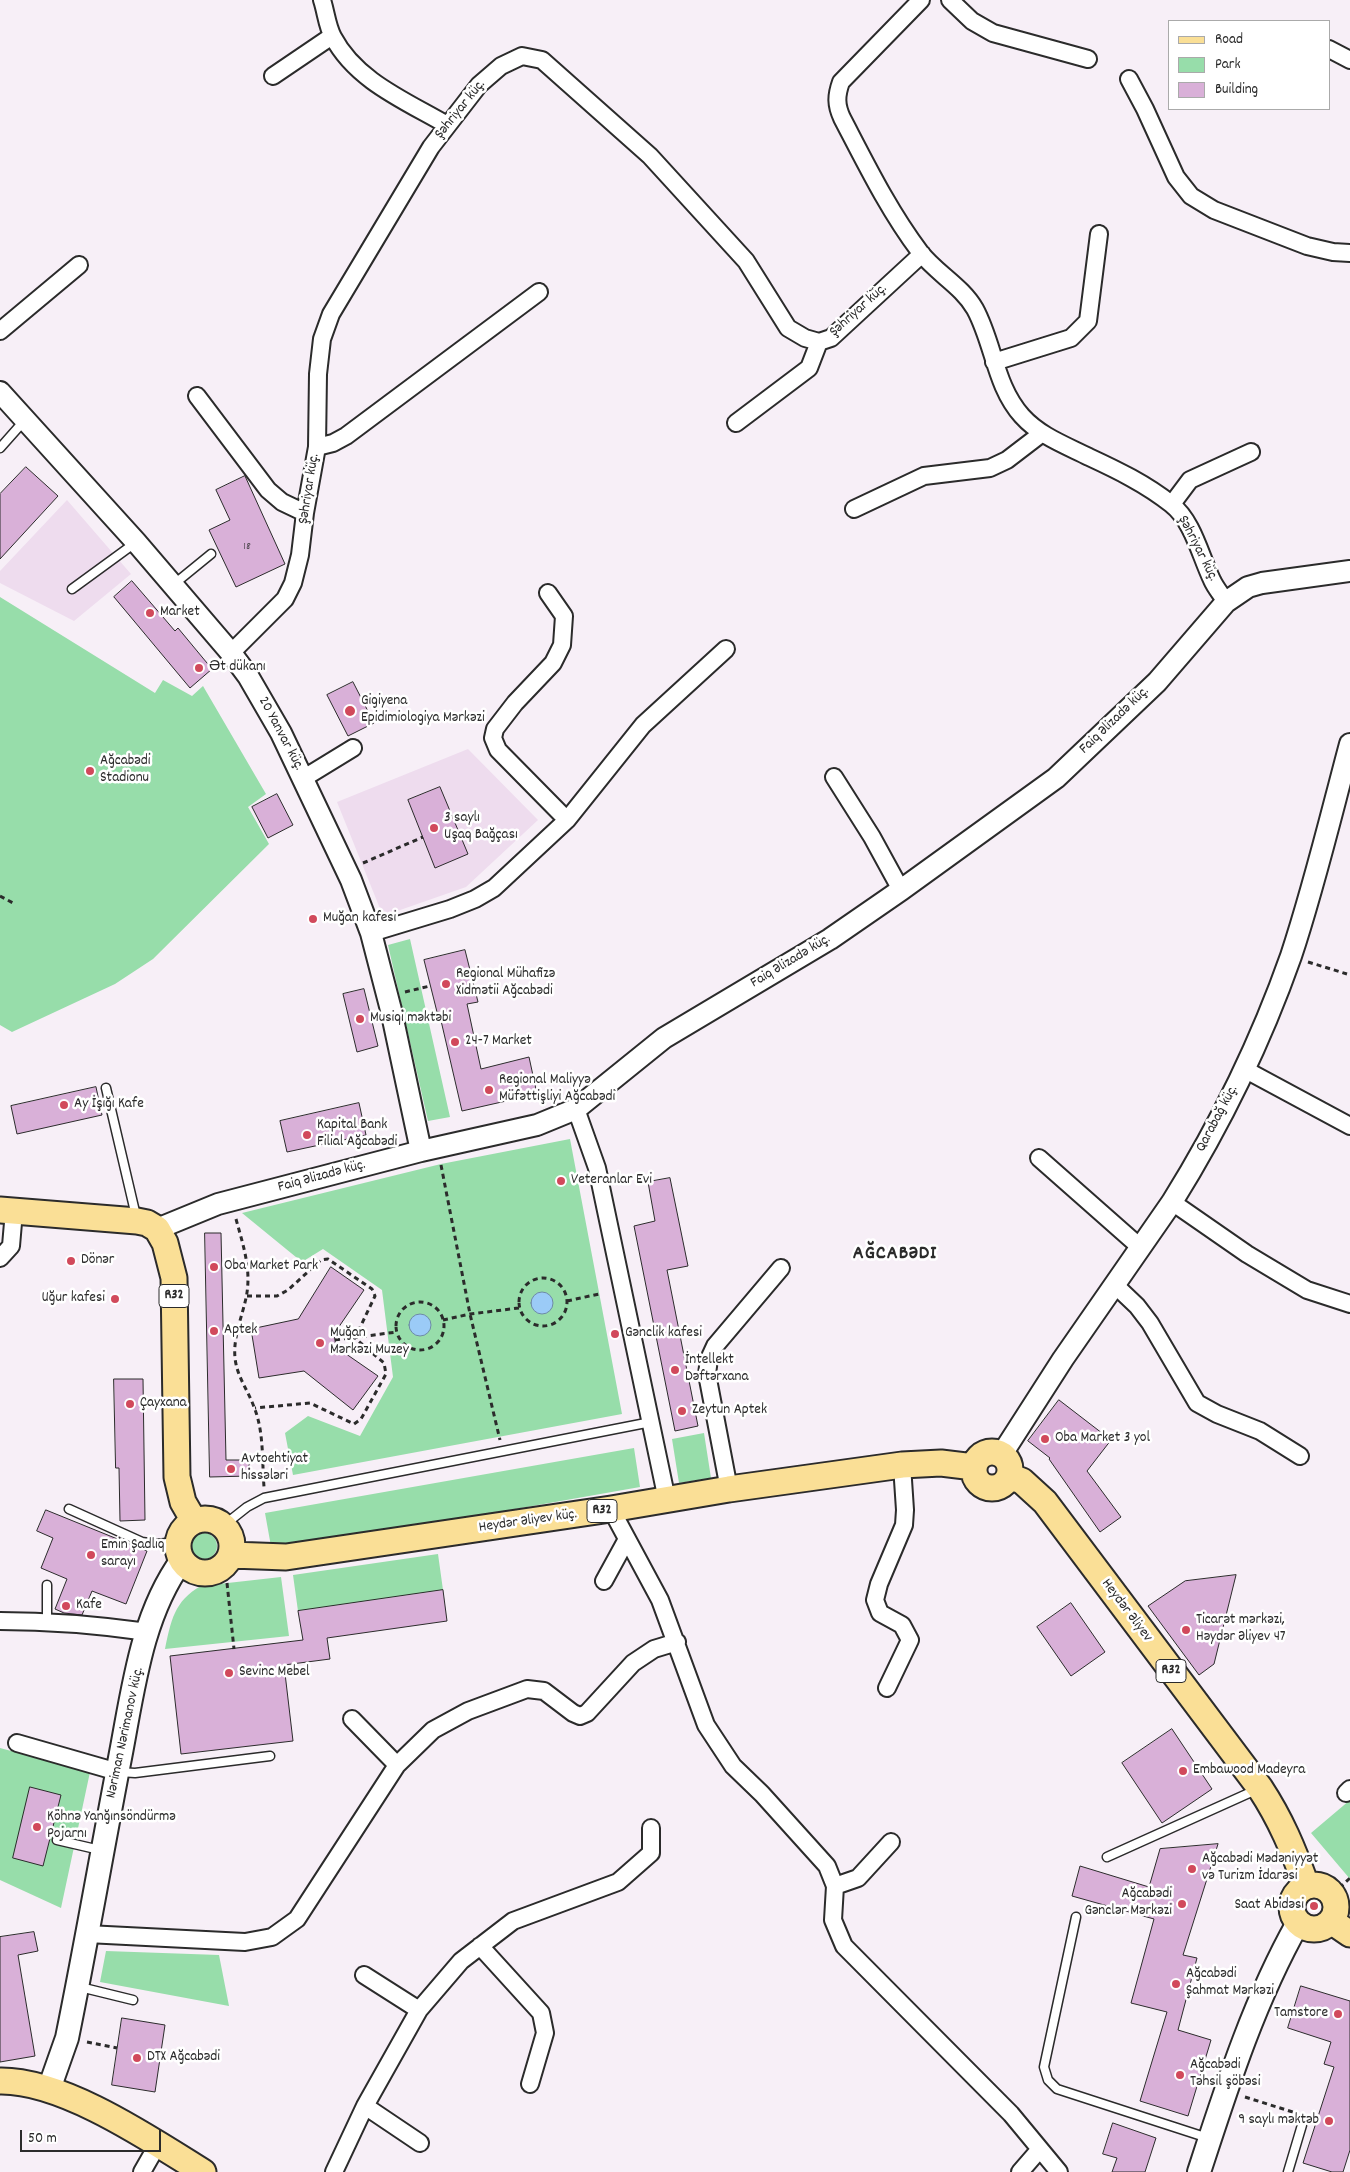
<!DOCTYPE html>
<html>
<head>
<meta charset="utf-8">
<style>
	body { margin:0 }
	#map { position:relative; width:1350px; height:2172px; overflow:hidden; background:#f7eff7; font-family:Dekko,sans-serif }
	canvas { display:block }
	.legend { position:absolute; left:1168px; top:20px; width:162px; height:90px; box-sizing:border-box; background:#fff; border:1px solid #aaa; margin:0; padding:6px 9px; list-style:none; font-size:15px; color:#2b2b2b }
	.legend li { display:flex; align-items:center; gap:10px; height:25px }
	.legend b { width:25px; border:1px solid #aaa }
	.scale { position:absolute; left:20px; top:2130px; width:141px; height:22px; box-sizing:border-box; border:2px solid #2b2b2b; border-top:0; padding-left:6px; font-size:15px; line-height:18px; white-space:nowrap; color:#2b2b2b; -webkit-text-stroke:4px #fff; paint-order:stroke }
</style>
</head>
<body>
<div id="map">
<canvas width="1350" height="2172"></canvas>
<ul class="legend">
<li><b style="height:6px;background:#fadf96"></b>Road</li>
<li><b style="height:14px;background:#97ddaa"></b>Park</li>
<li><b style="height:14px;background:#d9b0d8"></b>Building</li>
</ul>
<div class="scale">50 m</div>
</div>
<script>
const c = document.querySelector('canvas').getContext('2d');
c.lineJoin = 'round';
function fillPath(path, color) {
  c.fillStyle = color;
  c.fill(path, 'evenodd');
}
function trace(path, color, width, dash) {
  c.strokeStyle = color;
  c.lineWidth = width;
  c.lineCap = dash ? 'butt' : 'round';
  c.setLineDash(dash || []);
  c.stroke(path);
}
function write(font, color, halo, rows, align = 'center') {
  c.font = font + ' Dekko,sans-serif';
  c.lineWidth = 5;
  c.setLineDash([]);
  c.textBaseline = 'middle';
  c.strokeStyle = halo;
  c.fillStyle = color;
  for (const [text, x, y, turn = 0] of rows) {
    c.save();
    c.translate(x, y);
    c.rotate((+turn || 0) * Math.PI / 180);
    c.textAlign = isNaN(turn) ? turn : align;
    if (halo) c.strokeText(text, 0, 0);
    c.fillText(text, 0, 0);
    c.restore();
  }
}
const built = new Path2D(`
	M67 500 131 574 74 621 0 583V571Z
	M468 749 538 820 466 887 383 916 337 802Z`);
const green = new Path2D(`
	M0 597 155 693 163 680 192 696 203 686 266 794 248 807 269 844 153 959 115 984 12 1032 0 1025Z
	M410 939 450 1117 428 1121 388 945Z
	M570 1139 622 1414 293 1475 285 1433 308 1416 360 1436 393 1377 382 1290 323 1249 302 1262 242 1213 441 1164Z
	M704 1433 711 1478 679 1483 672 1439Z
	M634 1448 640 1487 272 1552 265 1513Z
	M191 1546a13 13 0 1 1 26 0a13 13 0 1 1-26 0Z
	M438 1554 443 1590 298 1611 293 1575Z
	M281 1577 289 1636 165 1649C171 1621 174 1601 201 1586Z
	M0 1748 90 1772 61 1908 0 1880Z
	M1350 1800V1879L1311 1833Z
	M106 1951 219 1955 229 2006 100 1982Z`);
const water = new Path2D(`
	M531 1303a11 11 0 1 1 22 0a11 11 0 1 1-22 0Z
	M409 1325a11 11 0 1 1 22 0a11 11 0 1 1-22 0Z`);
const building = new Path2D(`
	M26 467 58 496 0 559V494Z
	M245 476 285 564 236 587 209 530 230 520 216 490Z
	M132 581 175 631 178 628 212 669 190 688 114 597Z
	M353 682 374 723 348 736 327 695Z
	M440 787 468 854 435 868 408 800Z
	M277 794 293 825 268 838 252 807Z
	M465 950 478 1002 467 1004 481 1069 529 1057 537 1094 462 1111 439 1012H437L424 960Z
	M364 989 378 1046 357 1052 343 994Z
	M96 1087 102 1115 17 1134 11 1106Z
	M359 1103 366 1135 287 1152 280 1121Z
	M670 1178 688 1266 667 1270 698 1426 675 1431 634 1226 655 1221 648 1182Z
	M205 1233H221L226 1460H249V1476L210 1477Z
	M331 1267 364 1290 334 1334 336 1347 378 1376 353 1410 304 1371 259 1378 251 1329 298 1319Z
	M114 1379H143L145 1520 120 1521 119 1468H116Z
	M1059 1400 1111 1440 1087 1471 1121 1517 1100 1532 1049 1459 1050 1458 1028 1441Z
	M46 1510 147 1551 126 1604 92 1591 82 1615 64 1613 55 1609 67 1579 41 1568 53 1538 37 1531Z
	M1236 1575 1214 1664 1199 1675 1148 1606 1185 1581Z
	M443 1590 447 1621 327 1638 330 1659 284 1665 293 1741 181 1754 170 1656 303 1640 298 1611Z
	M1071 1603 1105 1652 1071 1676 1037 1627Z
	M1172 1729 1212 1789 1162 1823 1122 1763Z
	M30 1787 61 1795 43 1866 13 1858Z
	M1218 1844 1183 1955 1197 1958 1178 2030 1211 2040 1188 2116 1140 2101 1167 2012 1131 2003 1154 1919 1072 1896 1080 1866 1149 1887 1160 1849Z
	M34 1932 38 1951 18 1955 35 2056 0 2062V1937Z
	M1301 1986 1350 2001V2150L1343 2172H1332L1303 2163 1334 2067 1324 2064 1331 2042 1288 2028Z
	M122 2018 165 2025 155 2092 112 2085Z
	M1113 2123 1156 2138 1145 2172H1112L1117 2158 1103 2154Z`);
const path = new Path2D(`
	M363 863 423 837
	M0 896 13 903
	M1308 962 1347 974
	M405 992 430 986
	M441 1165 470 1314 500 1440
	M236 1219C243 1245 252 1270 246 1298 242 1317 233 1337 235 1358 237 1377 248 1390 254 1407 264 1431 262 1461 264 1487
	M519 1302a24 24 0 1 1 48 0a24 24 0 1 1-48 0Z
	M247 1296H277L288 1290 321 1260 328 1259 372 1289 375 1296 355 1338 384 1363 386 1374 361 1419 354 1424 310 1403 255 1408
	M567 1301 599 1294
	M396 1326a24 24 0 1 1 48 0a24 24 0 1 1-48 0Z
	M443 1320 470 1314 519 1308
	M335 1340 397 1332
	M227 1583 234 1649
	M1333 1894 1350 1878
	M87 2042 117 2048
	M1245 2097 1296 2113`);
const service = new Path2D(`
	M0 448 24 421
	M173 585 211 554
	M72 589 135 543
	M106 1088 136 1216
	M69 1509 142 1542 156 1544 178 1542
	M223 1526 247 1507 264 1498 651 1422
	M47 1621V1585
	M119 1772 135 1773 270 1756
	M57 1840 100 1850
	M1107 1857 1258 1789
	M1076 1917 1044 2067 1048 2080 1057 2089 1208 2138
	M80 1987 133 2000
	M1288 2172 1302 2125`);
const minor = new Path2D(`
	M322 0C326 12 327 26 333 37 356 81 406 101 447 125
	M921 0 841 82C836 96 836 105 842 118 866 164 889 211 920 252 936 273 962 286 975 309 994 344 995 386 1022 416 1040 436 1065 445 1089 457 1117 470 1146 484 1171 504 1193 521 1200 555 1212 580 1215 587 1221 594 1226 602
	M950 0 972 21 993 33 1088 59
	M1329 49 1350 60
	M273 76 332 36
	M1129 79 1145 109 1176 177 1191 196 1214 210 1307 246 1333 252 1350 253
	M0 331 79 265
	M994 362 1071 338 1088 321 1099 234
	M197 396 268 490 282 502 305 513
	M736 423 809 368 819 342
	M317 447 333 443 346 436 539 292
	M1172 504 1190 480 1251 452
	M854 509 924 476 990 468 1007 460 1041 434
	M548 593 564 616 562 645 553 663 515 703 495 729 493 738 498 750 567 820
	M231 653 285 599 293 583 300 555 305 513 317 447 318 374 322 339 331 314 431 147 479 85 501 66 522 56 542 60 650 156 746 261 788 328 805 338 819 342 831 338 922 254
	M834 777 872 837 901 890
	M304 778 353 748
	M371 933 450 909 475 899 494 888 567 820 643 725 726 649
	M1244 1069 1350 1126
	M576 1109 597 1168 667 1500
	M1039 1158 1141 1248
	M1172 1202 1247 1254 1307 1290 1350 1304
	M0 1258 11 1246 14 1211
	M1116 1286 1137 1306 1150 1323 1197 1403 1217 1414 1260 1431 1300 1456
	M729 1489 707 1374 709 1359 715 1346 781 1268
	M611 1509 660 1600 706 1725 733 1766 762 1794 827 1866 835 1886 833 1920 844 1946 1011 2114 1059 2172
	M604 1581 627 1539
	M0 1621C50 1621 98 1625 148 1632
	M887 1688 910 1640 902 1625 880 1613 875 1600 879 1584 904 1525 905 1510 902 1465
	M352 1719 397 1765
	M17 1743 118 1772
	M1346 1793 1350 1789
	M835 1886 858 1878 891 1842
	M87 1934 245 1942 272 1937 297 1919 397 1765 433 1730 468 1711 527 1689 544 1691 573 1713 580 1716 587 1713 633 1663 654 1649 677 1642
	M480 1946 541 2013 545 2033 530 2084
	M364 1975 419 2010
	M365 2106 420 2143
	M142 2172 158 2144
	M334 2172 365 2106 419 2010 461 1961 513 1921 618 1882 651 1853V1828
	M1020 2172 1040 2149`);
const tertiary = new Path2D(`
	M0 392 136 542 231 653 248 676 281 733 351 880 371 933 391 1010 421 1151
	M157 1229 218 1204 421 1151 537 1125 576 1109 664 1038 830 939 901 890 1056 778 1157 682 1226 602 1248 587 1262 583 1350 571
	M1002 1454 1063 1359 1172 1202C1220 1125 1261 1041 1291 956 1314 887 1331 815 1350 744`);
const secondary = new Path2D(`
	M49 2089 67 2038C86 1945 102 1851 120 1758 133 1691 141 1616 182 1560
	M1199 2172C1227 2086 1254 2001 1298 1923`);
const primary = new Path2D(`
	M0 1210 137 1221 147 1223 157 1229 165 1243 174 1278 177 1477 183 1502 194 1521
	M974 1470a18 18 0 1 1 36 0a18 18 0 1 1-36 0Z
	M1009 1476 1022 1481 1045 1502 1260 1788C1281 1820 1293 1849 1306 1885
	M178 1546a27 27 0 1 1 54 0a27 27 0 1 1-54 0Z
	M231 1555 286 1557 611 1509 729 1489 902 1465 941 1463 974 1467
	M1292 1907a22 22 0 1 1 44 0a22 22 0 1 1-44 0Z
	M1331 1921 1350 1934
	M0 2081C63 2080 150 2139 203 2172`);
const markers = [
	[150,613,5,"#d1495b"],
	[199,668,5,"#d1495b"],
	[350,711,6,"#d1495b"],
	[90,771,5,"#d1495b"],
	[434,828,5,"#d1495b"],
	[313,919,5,"#d1495b"],
	[446,984,5,"#d1495b"],
	[360,1019,5,"#d1495b"],
	[455,1042,5,"#d1495b"],
	[489,1090,5,"#d1495b"],
	[64,1105,5,"#d1495b"],
	[307,1135,5,"#d1495b"],
	[561,1181,5,"#d1495b"],
	[71,1261,5,"#d1495b"],
	[214,1267,5,"#d1495b"],
	[115,1299,5,"#d1495b"],
	[214,1331,5,"#d1495b"],
	[615,1334,5,"#d1495b"],
	[320,1343,5,"#d1495b"],
	[675,1370,5,"#d1495b"],
	[130,1404,5,"#d1495b"],
	[682,1411,5,"#d1495b"],
	[1045,1439,5,"#d1495b"],
	[231,1469,5,"#d1495b"],
	[91,1555,5,"#d1495b"],
	[66,1606,5,"#d1495b"],
	[1186,1630,5,"#d1495b"],
	[229,1673,5,"#d1495b"],
	[1183,1771,5,"#d1495b"],
	[37,1827,5,"#d1495b"],
	[1192,1869,5,"#d1495b"],
	[1182,1904,5,"#d1495b"],
	[1314,1906,5,"#d1495b"],
	[1176,1984,5,"#d1495b"],
	[1338,2014,5,"#d1495b"],
	[137,2058,5,"#d1495b"],
	[1180,2075,5,"#d1495b"],
	[1329,2121,5,"#d1495b"]
];
const numberNames = [
	["18",247,547]
];
const shields = [
	[174,1296,30],
	[602,1511,30],
	[1171,1671,30]
];
const shieldNames = [
	["R32",174,1296],
	["R32",602,1511],
	["R32",1171,1671]
];
const streetNames = [
	["Şəhriyar küç.",461,110,-51],
	["Şəhriyar küç.",859,311,-42],
	["Şəhriyar küç.",310,489,-81],
	["Şəhriyar küç.",1197,549,63],
	["Faiq Əlizadə küç.",1115,721,-44],
	["20 Yanvar küç.",280,734,62],
	["Faiq Əlizadə küç.",791,962,-31],
	["Qarabağ küç.",1218,1119,-62],
	["Faiq Əlizadə küç.",322,1177,-15],
	["Heydər Əliyev küç.",528,1522,-8],
	["Heydər Əliyev",1126,1611,53],
	["Nəriman Nərimanov küç.",126,1733,-78]
];
const poiNames = [
	["Market",160,613],
	["Әt dükanı",209,668],
	["Gigiyena",361,702],
	["Epidimiologiya Mərkəzi",361,719],
	["Ağcabədi",100,762],
	["Stadionu",100,779],
	["3 saylı",444,819],
	["Uşaq Bağçası",444,836],
	["Muğan kafesi",323,919],
	["Regional Mühafizə",456,975],
	["Xidmətii Ağcabədi",456,992],
	["Musiqi məktəbi",370,1019],
	["24-7 Market",465,1042],
	["Regional Maliyyə",499,1081],
	["Müfəttişliyi Ağcabədi",499,1098],
	["Ay İşığı Kafe",74,1105],
	["Kapital Bank",317,1126],
	["Filial Ağcabədi",317,1143],
	["Veteranlar Evi",571,1181],
	["Dönər",81,1261],
	["Oba Market Park",224,1267],
	["Uğur kafesi",105,1299,"right"],
	["Aptek",224,1331],
	["Muğan",330,1334],
	["Mərkəzi Muzey",330,1351],
	["Gənclik kafesi",625,1334],
	["İntellekt",685,1361],
	["Dəftərxana",685,1378],
	["Çayxana",140,1404],
	["Zeytun Aptek",692,1411],
	["Oba Market 3 yol",1055,1439],
	["Avtoehtiyat",241,1460],
	["hissələri",241,1477],
	["Emin Şadlıq",101,1546],
	["sarayı",101,1563],
	["Kafe",76,1606],
	["Ticarət mərkəzi,",1196,1621],
	["Həydər Əliyev 47",1196,1638],
	["Sevinc Mebel",239,1673],
	["Embawood Madeyra",1193,1771],
	["Köhnə Yanğınsöndürmə",47,1818],
	["Pojarnı",47,1835],
	["Ağcabədi Mədəniyyət",1202,1860],
	["və Turizm İdarəsi",1202,1877],
	["Ağcabədi",1172,1895,"right"],
	["Gənclər Mərkəzi",1172,1912,"right"],
	["Saat Abidəsi",1304,1906,"right"],
	["Ağcabədi",1186,1975],
	["Şahmat Mərkəzi",1186,1992],
	["Tamstore",1328,2014,"right"],
	["DTX Ağcabədi",147,2058],
	["Ağcabədi",1190,2066],
	["Təhsil şöbəsi",1190,2083],
	["9 saylı məktəb",1319,2121,"right"]
];
const districtNames = [
	["AĞCABƏDI",895,1255]
];
fillPath(built, '#eedcee');
fillPath(green, '#97ddaa');
fillPath(water, '#9bcbf7');
trace(water, '#6e8ba5', 1);
fillPath(building, '#d9b0d8');
trace(building, '#2b2b2b', 1);
trace(service, '#2b2b2b', 11);
trace(minor, '#2b2b2b', 20);
trace(tertiary, '#2b2b2b', 24);
trace(secondary, '#2b2b2b', 26);
trace(primary, '#2b2b2b', 29);
trace(path, '#2b2b2b', 3, [5, 4]);
trace(service, '#fff', 8);
trace(minor, '#fff', 16);
trace(tertiary, '#fff', 20);
trace(secondary, '#fff', 22);
trace(primary, '#fadf96', 25);
for (const [x, y, r, color] of markers) {
  const dot = new Path2D();
  dot.arc(x, y, r, 0, 2 * Math.PI);
  c.fillStyle = color;
  c.fill(dot);
  trace(dot, '#fff', 2);
}
write('12px', '#564c56', null, numberNames);
for (const [x, y, w] of shields) {
  const box = new Path2D();
  box.roundRect(x - w / 2, y - 11.5, w, 23, 4);
  c.fillStyle = '#fff';
  c.fill(box);
  trace(box, '#2b2b2b', 1);
}
write('bold 14px', '#2b2b2b', null, shieldNames);
write('15px', '#2b2b2b', '#fff', streetNames);
write('15px', '#2b2b2b', '#fff', poiNames, 'left');
c.letterSpacing = '1px';
write('bold 20px', '#2b2b2b', '#fff', districtNames);
c.letterSpacing = '0px';
</script>
</body>
</html>
